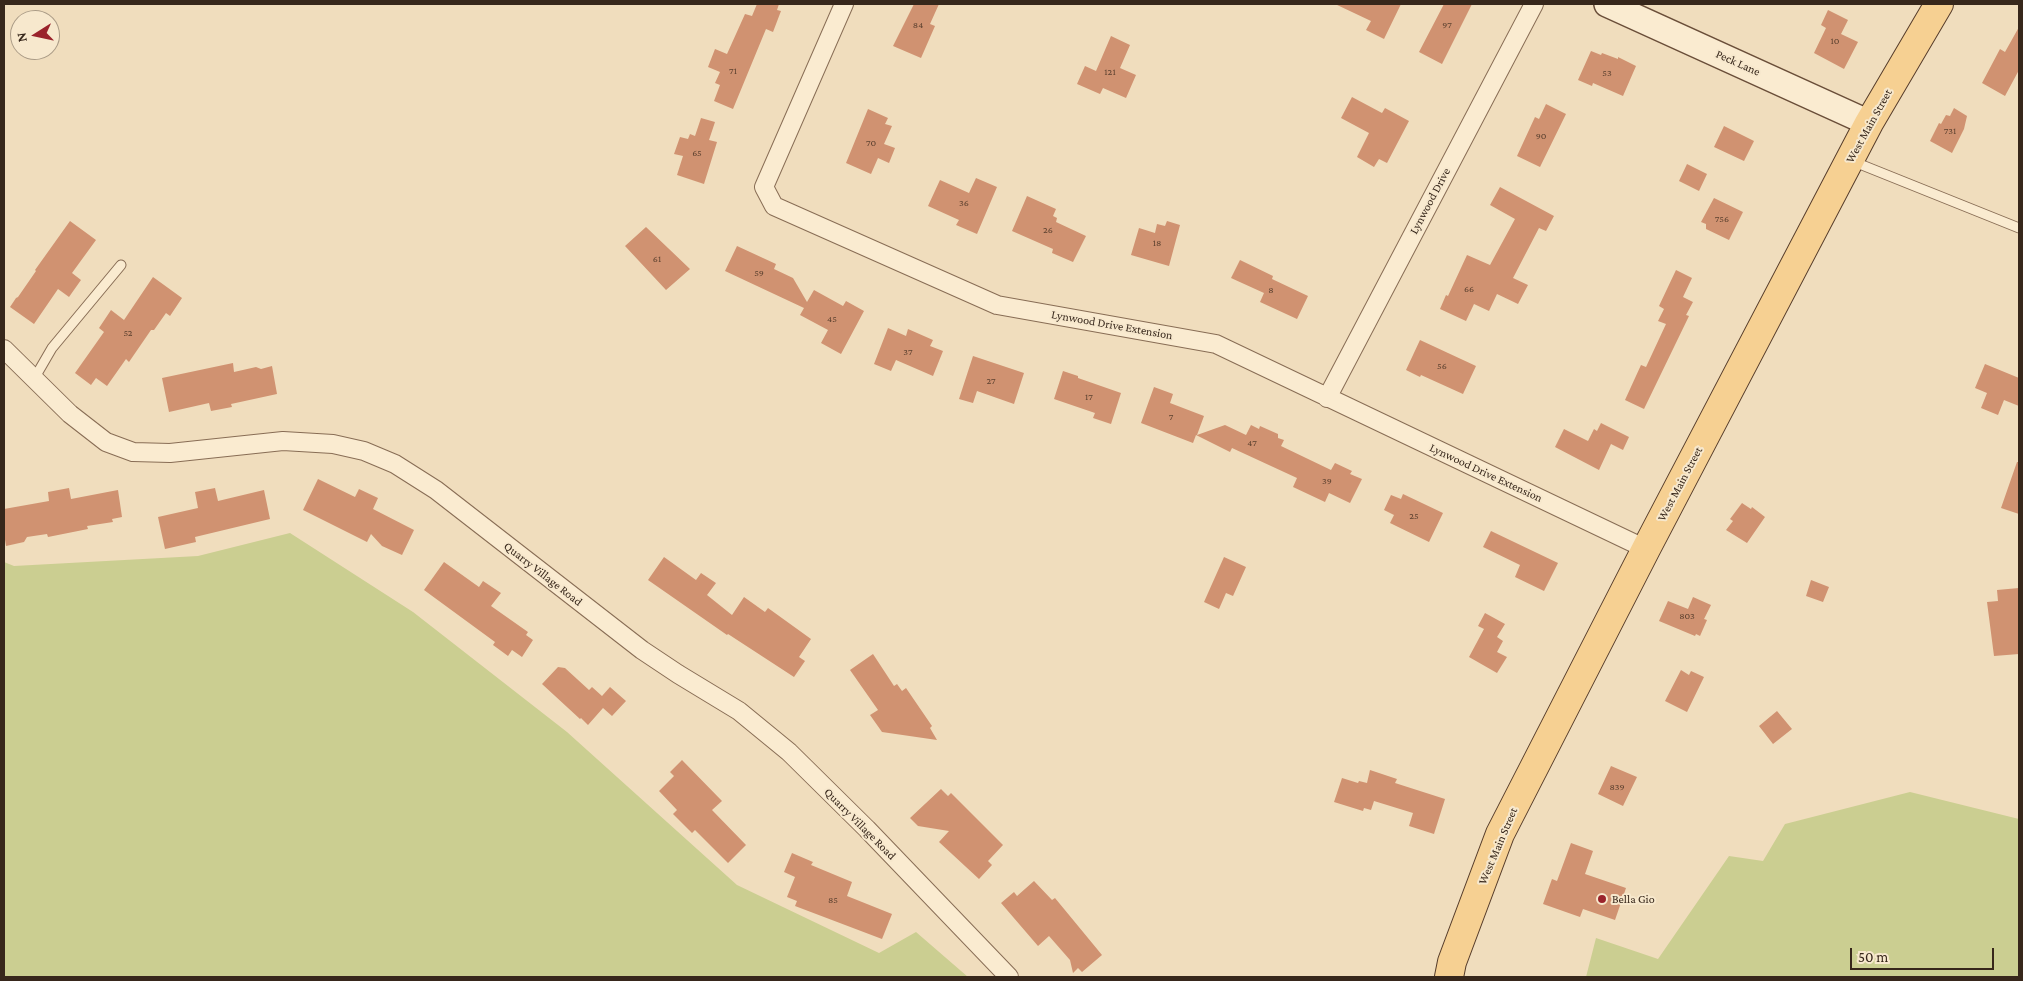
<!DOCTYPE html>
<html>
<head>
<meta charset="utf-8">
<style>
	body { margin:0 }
	#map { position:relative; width:2023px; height:981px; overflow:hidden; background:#f0ddbd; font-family:"Crimson Pro",serif }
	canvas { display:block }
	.frame { position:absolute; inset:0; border:5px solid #37271b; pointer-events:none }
	.north { position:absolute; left:10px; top:10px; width:50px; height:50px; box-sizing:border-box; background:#f7e8cd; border:1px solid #aa9b86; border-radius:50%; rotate:260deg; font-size:14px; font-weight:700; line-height:20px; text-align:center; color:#37271b }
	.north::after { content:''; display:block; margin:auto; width:18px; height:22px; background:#9a232b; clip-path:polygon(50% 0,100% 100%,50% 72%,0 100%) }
	.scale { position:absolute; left:1850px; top:948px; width:144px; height:22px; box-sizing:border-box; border:2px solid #37271b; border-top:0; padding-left:6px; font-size:15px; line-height:18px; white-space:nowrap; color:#37271b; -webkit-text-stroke:4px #f7e8cd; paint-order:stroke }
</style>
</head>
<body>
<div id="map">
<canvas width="2023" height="981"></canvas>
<div class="frame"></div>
<div class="north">N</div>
<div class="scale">50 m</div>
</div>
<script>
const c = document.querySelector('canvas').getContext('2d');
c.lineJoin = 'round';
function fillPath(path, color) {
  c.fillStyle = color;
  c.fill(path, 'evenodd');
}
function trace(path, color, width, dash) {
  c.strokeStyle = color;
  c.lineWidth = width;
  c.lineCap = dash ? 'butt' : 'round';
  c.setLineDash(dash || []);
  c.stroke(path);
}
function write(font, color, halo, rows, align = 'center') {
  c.font = font + ' "Crimson Pro",serif';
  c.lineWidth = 4;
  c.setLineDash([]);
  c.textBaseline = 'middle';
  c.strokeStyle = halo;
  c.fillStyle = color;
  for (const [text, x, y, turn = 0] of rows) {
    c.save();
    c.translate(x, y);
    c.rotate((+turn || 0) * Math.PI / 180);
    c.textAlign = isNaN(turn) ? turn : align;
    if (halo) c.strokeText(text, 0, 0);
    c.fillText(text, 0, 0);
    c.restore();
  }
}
const green = new Path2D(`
	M290 533 413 612 567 732 737 885 879 953 916 932 968 977H4V562L14 566 198 556Z
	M1910 792 2019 819V977H1586L1596 938 1658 959 1729 856 1763 861 1785 824Z`);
const building = new Path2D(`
	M757 4H779L777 10 781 11 773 32 766 29 733 109 714 101 720 85 715 83 720 72 708 67 715 49 727 54 745 14 752 16Z
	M914 4H939L930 24 935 26 921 58 893 46Z
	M1335 4H1401L1384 39 1366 30 1371 21Z
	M1444 4H1472L1442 64 1419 52Z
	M1828 10 1848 20 1841 34 1858 42 1844 69 1814 53 1826 28 1821 25Z
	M2019 27V70L2005 96 1982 83 2000 49 2005 52Z
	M1111 36 1130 45 1120 68 1136 75 1126 98 1103 88 1100 94 1077 84 1085 66 1096 71Z
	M1591 51 1601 55 1602 53 1618 59V57L1636 66 1623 96 1593 83 1592 86 1578 80Z
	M1352 97 1382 113 1385 108 1409 121 1387 163 1379 159 1374 167 1357 157 1369 133 1341 118Z
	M1546 104 1566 114 1540 167 1517 156 1535 117 1539 119Z
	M1954 108 1967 116 1964 129 1952 153 1930 141 1939 123 1941 124 1946 115 1950 116Z
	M868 109 888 118 885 124 892 126 884 144 895 148 889 163 878 158 871 174 846 163Z
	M701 118 715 122 709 140 717 142 704 184 677 175 683 156 674 154 680 137 688 139 690 134 695 136Z
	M1724 126 1754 141 1744 161 1714 147Z
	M1687 164 1707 174 1699 191 1679 181Z
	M976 178 997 187 977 234 956 225 959 220 928 206 940 180 969 193Z
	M1500 187 1554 216 1546 231 1539 228 1513 278 1528 285 1518 304 1497 294 1489 311 1474 304 1466 321 1440 309 1446 295 1448 296 1467 255 1490 265 1515 219 1490 205Z
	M1027 196 1056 209 1053 216 1057 218 1056 222 1086 236 1073 262 1052 253 1053 249 1012 231Z
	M1714 198 1743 212 1729 240 1706 229V224L1701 222Z
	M70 221 96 240 72 273 81 280 69 297 58 289 34 324 10 307 16 298 18 297 36 271 35 270Z
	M1167 221 1180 225 1169 266 1131 255 1139 228 1155 233 1157 224 1165 226Z
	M646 227 690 269 666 290 625 246Z
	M737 246 776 264 774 269 793 278 807 302 814 290 843 306 846 301 864 311 841 354 821 343 828 330 800 315 804 308 725 271Z
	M1240 260 1273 276 1272 279 1308 296 1297 319 1260 302 1264 293 1231 278Z
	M1676 270 1692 278 1683 297 1693 302 1686 315 1689 316 1644 409 1625 400 1641 365 1646 367 1666 324 1658 321 1664 309 1659 306Z
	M153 277 182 298 170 316 166 313 154 330H151L129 362 126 359 107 386 96 378 91 385 75 373 104 332 99 328 111 310 124 320Z
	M888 328 906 336 908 329 933 340 930 346 943 351 933 376 896 360 891 371 874 364Z
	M1420 340 1476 366 1463 394 1421 375 1420 377 1406 370Z
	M973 356 1024 373 1014 404 977 391 973 403 959 399Z
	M233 363 234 372 256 367 261 369 272 366 277 394 231 404 232 407 211 411 209 403 169 412 162 378Z
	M1985 364 2019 378V406L2004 400 1998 415 1981 408 1987 393 1975 388Z
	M1063 371 1078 376V378L1121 393 1111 424 1093 418 1095 413 1054 399Z
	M1154 387 1173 394 1170 403 1204 416 1197 435 1225 425 1246 435 1251 425 1259 429 1260 426 1278 434V438L1284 440 1281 446 1331 470 1335 463 1352 471 1350 474 1362 479 1350 503 1329 493 1325 502 1293 487 1297 478 1232 448 1230 452 1196 435 1193 443 1141 423Z
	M1601 423 1629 437 1623 450 1611 444 1599 470 1555 447 1564 429 1588 441 1594 429 1597 431Z
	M2017 462H2019V514L2001 508Z
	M318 479 355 497 359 489 378 498 373 509 414 530 402 555 382 546 371 534 367 542 303 510Z
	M69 488 71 499 118 490 122 517 112 519 113 522 87 526 88 529 48 537 47 534 27 537 24 542 6 546 4 533V509L49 501 48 492Z
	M215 488 218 501 264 490 270 519 195 537 196 542 165 549 158 517 198 508 195 492Z
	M1403 494 1443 513 1429 542 1390 523 1394 515 1384 510 1391 495 1401 499Z
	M1742 503 1751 509 1752 507 1765 517 1747 543 1726 530 1733 521 1730 519Z
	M1491 531 1558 563 1544 591 1515 577 1520 565 1483 547Z
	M664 557 696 580 701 573 716 583 707 595 732 615 744 597 765 612 768 608 811 639 799 657 805 661 794 677 728 634 727 635 648 580Z
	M1224 557 1246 567 1233 596 1226 593 1219 609 1204 602Z
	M444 562 479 587 483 581 501 593 491 606 528 632 526 635 533 640 522 657 512 650 508 656 493 645 495 642 424 590Z
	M1811 580 1829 587 1823 602 1806 596Z
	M2019 588V654L1994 656 1987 602 1998 601 1997 590Z
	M1693 597 1711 605 1704 619 1707 620 1700 636 1696 634 1695 636 1659 621 1668 601 1688 609Z
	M1485 613 1505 624 1497 637 1503 641 1497 652 1507 657 1497 673 1469 657 1484 629 1478 626Z
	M873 654 894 686 897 684 902 691 906 688 932 726 930 728 937 740 882 732 870 715 878 710 850 670Z
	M558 667 565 668 589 690 592 687 602 696 610 687 626 701 612 716 603 708 588 725 581 718 580 719 542 684Z
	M1681 670 1689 675 1691 671 1704 677 1687 712 1665 701Z
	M1777 711 1792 729 1773 744 1759 726Z
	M682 760 722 801 712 810 746 845 728 863 695 830 692 833 673 814 677 810 659 791 674 776 670 772Z
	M1611 766 1637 777 1623 806 1598 794Z
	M1370 770 1397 779 1395 783 1445 799 1434 834 1409 826 1413 813 1374 801 1371 810 1364 808 1363 811 1334 802 1342 778 1358 783 1359 781 1367 783Z
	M941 789 948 796 951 793 1003 845 988 861 992 865 979 879 939 842 949 831 918 826 910 818Z
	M1571 843 1593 851 1585 874 1626 888 1615 920 1583 909 1580 917 1543 904 1552 879 1557 881Z
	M792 853 813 862 811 865 852 882 847 896 892 914 882 939 795 906 797 901 787 897 795 877 784 872Z
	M1034 881 1052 900 1055 898 1102 955 1082 972 1078 968 1073 973 1070 960 1049 936 1038 946 1001 903 1014 892 1017 896Z`);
const lane = new Path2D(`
	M1852 161 2019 228
	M34 379 52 348 121 265`);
const street = new Path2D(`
	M844 4 764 187 774 206 997 305 1216 344 1646 549
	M4 349 70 414 106 442 133 452 170 453 283 441 333 444 364 451 395 464 436 490 642 650 678 674 739 711 789 752 867 829 1009 977
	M1327 398 1534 4`);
const secondary = new Path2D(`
	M1607 4 1869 123`);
const primary = new Path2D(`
	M1449 977 1452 962 1500 834 1646 549 1869 123 1939 4`);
const markers = [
	[1602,899,5,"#9a232b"]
];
const numberNames = [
	["84",918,25],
	["97",1447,25],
	["10",1835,41],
	["71",733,71],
	["121",1110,72],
	["53",1607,73],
	["731",1950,131],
	["90",1541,136],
	["70",871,143],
	["65",697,153],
	["36",964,203],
	["756",1722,219],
	["26",1048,230],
	["18",1157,243],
	["61",657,259],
	["59",759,273],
	["66",1469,289],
	["8",1271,290],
	["45",832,319],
	["52",128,333],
	["37",908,352],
	["56",1442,366],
	["27",991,381],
	["17",1089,397],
	["7",1171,417],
	["47",1252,443],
	["39",1327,481],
	["25",1414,516],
	["803",1687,616],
	["839",1617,787],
	["85",833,900]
];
const streetNames = [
	["Peck Lane",1738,63,24],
	["West Main Street",1869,126,-61],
	["Lynwood Drive",1430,201,-62],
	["Lynwood Drive Extension",1112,325,10],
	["Lynwood Drive Extension",1486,473,25],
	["West Main Street",1680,484,-62],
	["Quarry Village Road",543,574,38],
	["Quarry Village Road",860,824,45],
	["West Main Street",1498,846,-67]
];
const poiNames = [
	["Bella Gio",1612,899]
];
fillPath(green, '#cbce91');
fillPath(building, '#d09271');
trace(lane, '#886d55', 11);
trace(street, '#886d55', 20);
trace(secondary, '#6a4e39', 28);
trace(primary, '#563c2a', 30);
trace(lane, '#faebd0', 9);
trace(street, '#faebd0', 18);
trace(secondary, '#faebd0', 25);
trace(primary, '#f6d092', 28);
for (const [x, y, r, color] of markers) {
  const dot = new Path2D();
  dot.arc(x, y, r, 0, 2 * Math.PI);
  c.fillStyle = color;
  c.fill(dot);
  trace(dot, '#f7e8cd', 2);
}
write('10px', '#5d4230', null, numberNames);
write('12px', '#37271b', '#f7e8cd', streetNames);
write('12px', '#37271b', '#f7e8cd', poiNames, 'left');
</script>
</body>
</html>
